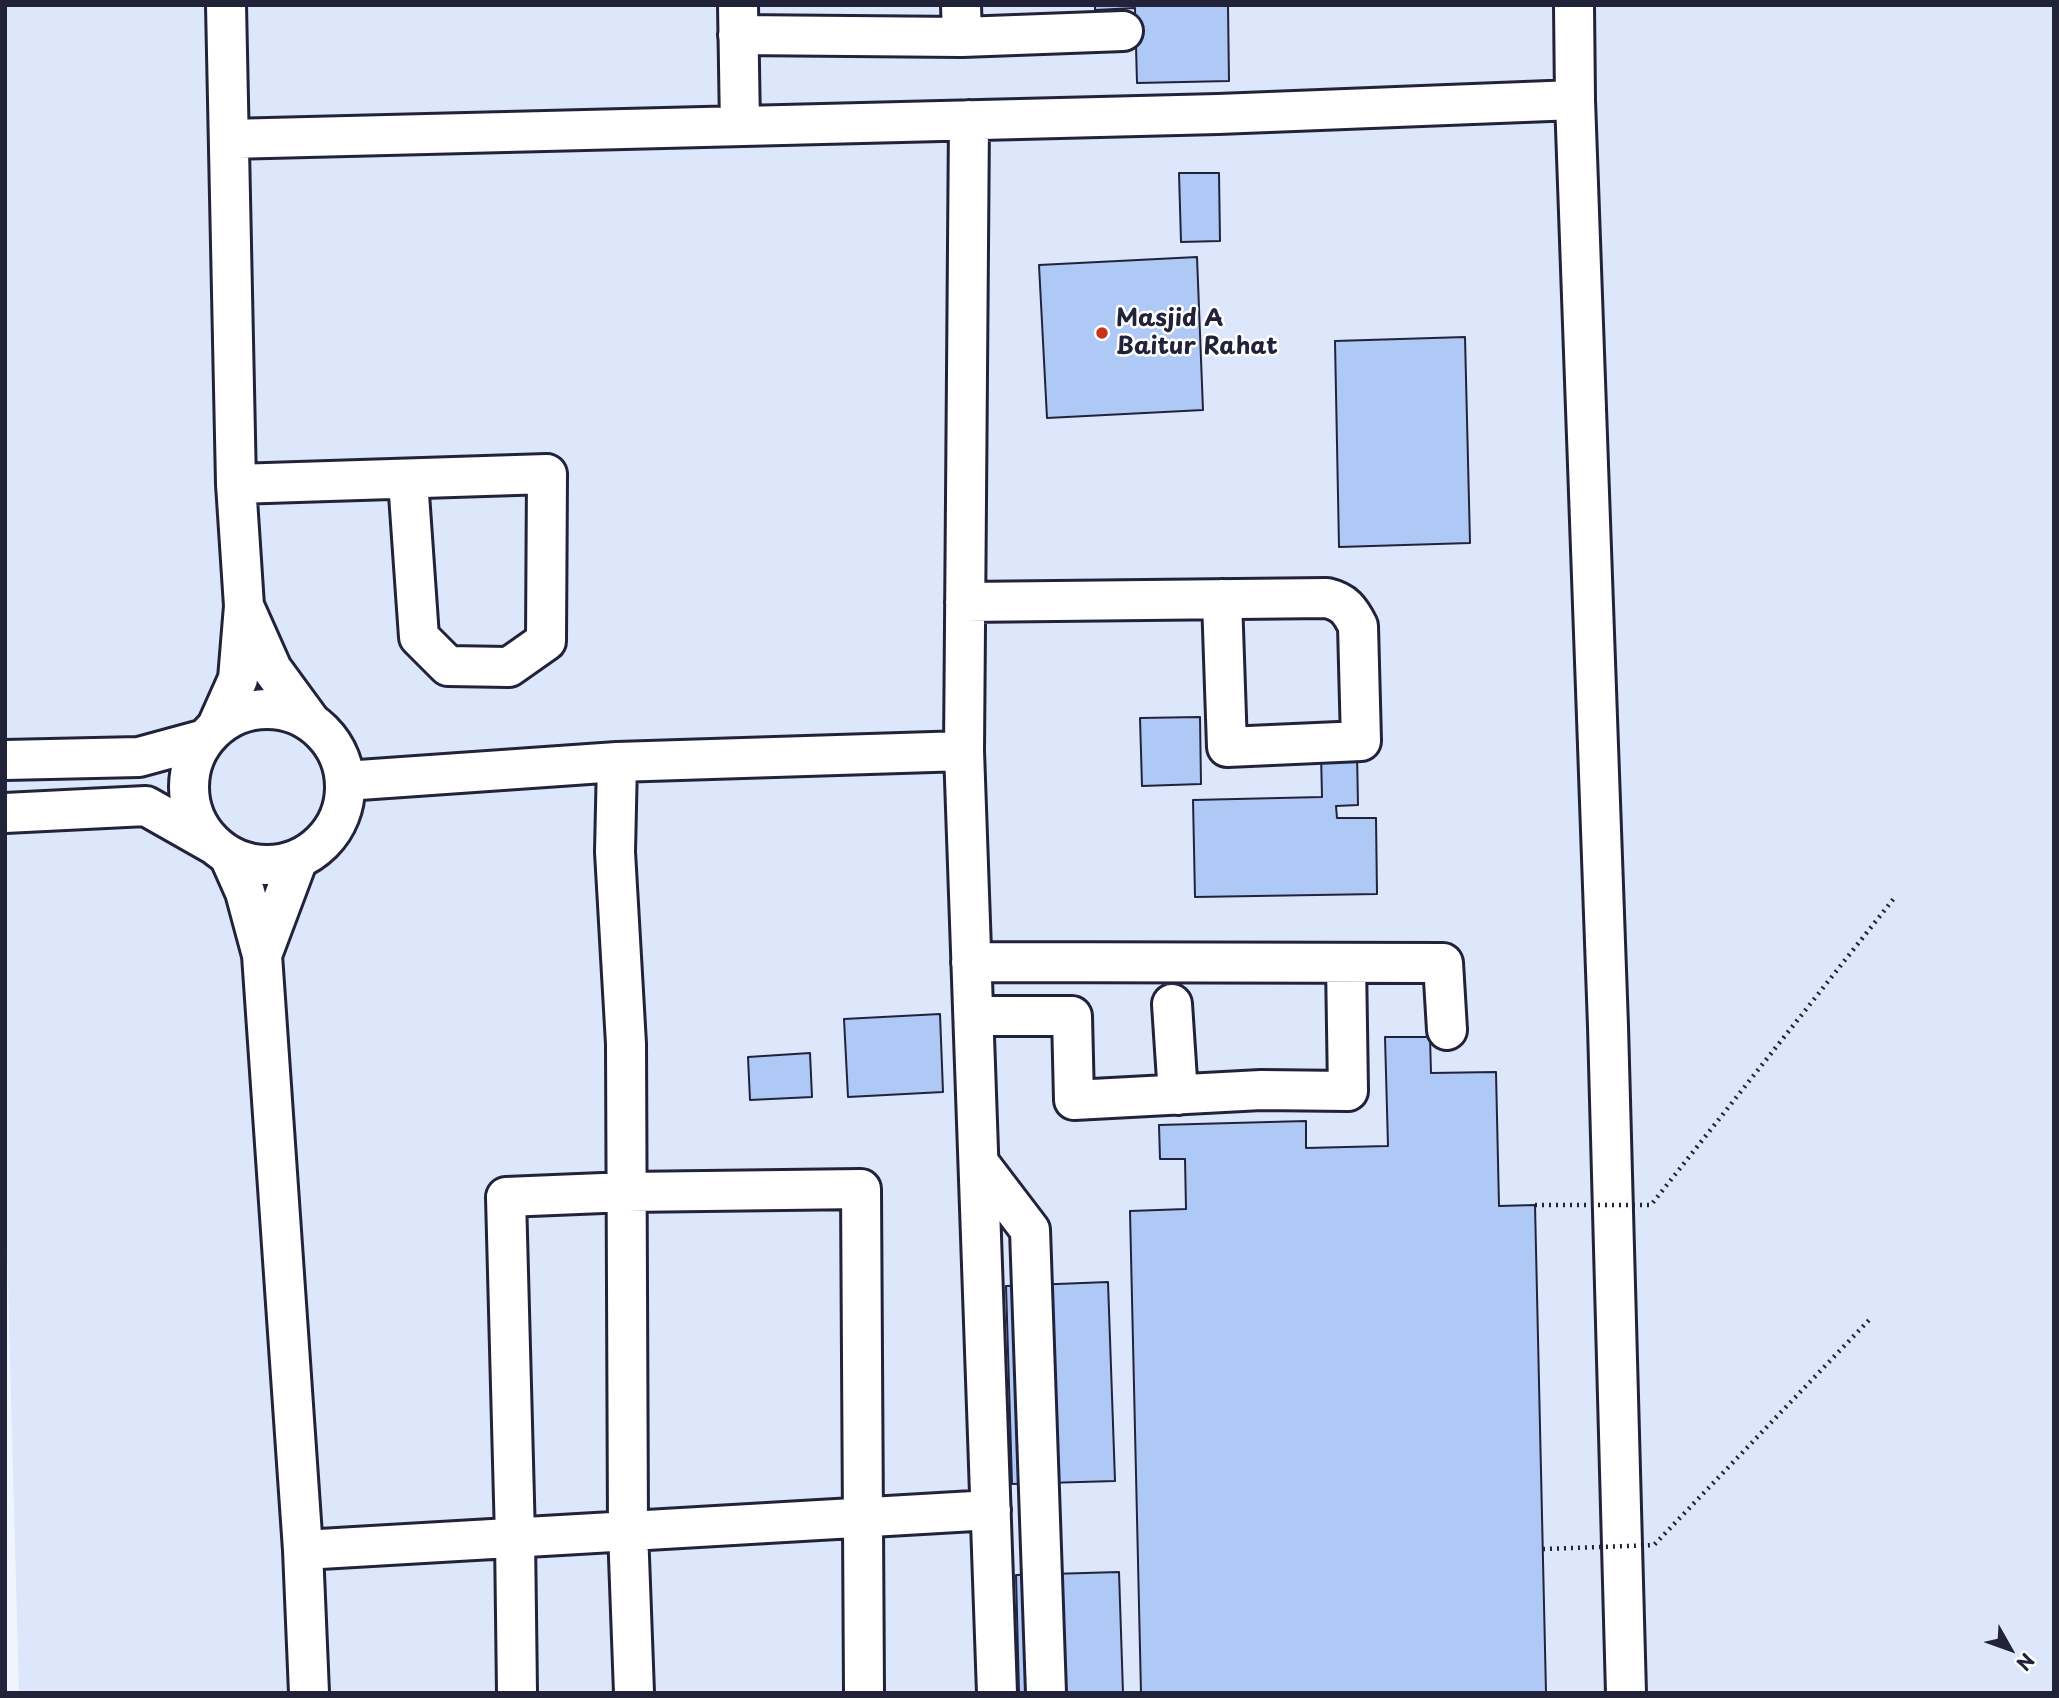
<!DOCTYPE html>
<html>
<head>
<meta charset="utf-8">
<style>
	body { margin:0 }
	#map { position:relative; width:2059px; height:1698px; overflow:hidden; background:#eff4fd; font-family:"Playpen Sans",sans-serif }
	canvas { display:block }
	.frame { position:absolute; inset:0; border:7px solid #22223b; pointer-events:none }
	.north { position:absolute; left:1975px; top:1614px; width:70px; height:70px; -webkit-text-stroke:5px #fff; paint-order:stroke; rotate:130deg; font-size:19px; font-weight:700; line-height:28px; text-align:center; color:#22223b }
	.north::after { content:''; display:block; margin:auto; width:24px; height:32px; background:#22223b; clip-path:polygon(50% 0,100% 100%,50% 72%,0 100%) }
</style>
</head>
<body>
<div id="map">
<canvas width="2059" height="1698"></canvas>
<div class="frame"></div>
<div class="north">N</div>
</div>
<script>
const c = document.querySelector('canvas').getContext('2d');
c.lineJoin = 'round';
function fillPath(path, color) {
  c.fillStyle = color;
  c.fill(path, 'evenodd');
}
function trace(path, color, width, dash) {
  c.strokeStyle = color;
  c.lineWidth = width;
  c.lineCap = dash ? 'butt' : 'round';
  c.setLineDash(dash || []);
  c.stroke(path);
}
function write(font, color, halo, rows, align = 'center') {
  c.font = font + ' "Playpen Sans",sans-serif';
  c.lineWidth = 5;
  c.setLineDash([]);
  c.textBaseline = 'middle';
  c.strokeStyle = halo;
  c.fillStyle = color;
  for (const [text, x, y, turn = 0] of rows) {
    c.save();
    c.translate(x, y);
    c.rotate((+turn || 0) * Math.PI / 180);
    c.textAlign = isNaN(turn) ? turn : align;
    if (halo) c.strokeText(text, 0, 0);
    c.fillText(text, 0, 0);
    c.restore();
  }
}
const built = new Path2D(`
	M5 5H2054V1693H19L5 1172Z`);
const building = new Path2D(`
	M1095 5H1257L1228 6 1229 81 1137 83 1135 8 1095 10Z
	M1179 173H1219L1220 241 1181 242Z
	M1197 257 1203 410 1047 418 1039 265Z
	M1465 337 1470 543 1339 547 1335 341Z
	M1200 717 1201 784 1142 786 1140 718Z
	M1357 752 1358 805 1336 806 1337 818H1376L1377 894 1195 897 1193 800 1322 797 1321 753Z
	M940 1014 943 1092 848 1097 844 1019Z
	M1385 1037H1430L1431 1073 1496 1072 1499 1206 1535 1205 1546 1693H1141L1130 1211 1186 1209 1185 1159H1160L1159 1125 1306 1121V1148L1388 1146Z
	M810 1053 812 1097 750 1100 748 1057Z
	M1108 1282 1115 1481 1012 1484 1006 1286Z
	M1119 1572 1123 1693H1019L1016 1575Z`);
const minor = new Path2D(`
	M226 5 236 484 244 606
	M738 5 740 126
	M961 5 962 37
	M1574 5 1575 100 1608 1026 1626 1693
	M738 35 962 37 1123 31
	M229 139 1218 114 1575 100
	M236 484 547 474 546 641 509 667 448 666 419 637 408 480
	M965 602 1327 598C1344 602 1350 610 1358 626L1361 741 1227 747 1222 599
	M217 726 238 679 244 606 272 669 310 721
	M964 751 969 120
	M617 762 615 852 626 1044 628 1530 634 1693
	M345 781 617 762 964 751 997 1693
	M229 856 245 892 262 955 298 859
	M262 955 303 1550 309 1693
	M971 962 1443 963 1447 1030
	M1172 1004 1178 1095
	M974 1016H1072L1074 1100 1261 1090 1348 1091 1346 963
	M979 1163 1030 1230 1046 1693
	M303 1550 991 1510
	M517 1693 515 1537 506 1197 627 1192 861 1189 864 1693`);
const major = new Path2D(`
	M189 787a78 78 0 1 1 156 0a78 78 0 1 1-156 0Z
	M5 760 139 757 205 739
	M5 813 146 806 213 844`);
const pathBridge = new Path2D(`
	M1535 1205H1651L1895 897
	M1543 1549 1654 1545 1871 1318`);
const markers = [
	[1102,333,7,"#c8321e"]
];
const poiNames = [
	["Masjid A",1116,319],
	["Baitur Rahat",1116,347]
];
fillPath(built, '#dce7fb');
fillPath(building, '#afc9f6');
trace(building, '#22223b', 2);
trace(minor, '#22223b', 44);
trace(major, '#22223b', 44);
trace(minor, '#fff', 38);
trace(major, '#fff', 38);
trace(pathBridge, '#22223b', 4.5, [2, 5]);
for (const [x, y, r, color] of markers) {
  const dot = new Path2D();
  dot.arc(x, y, r, 0, 2 * Math.PI);
  c.fillStyle = color;
  c.fill(dot);
  trace(dot, '#fff', 2.5);
}
write('bold 24px', '#22223b', '#fff', poiNames, 'left');
</script>
</body>
</html>
